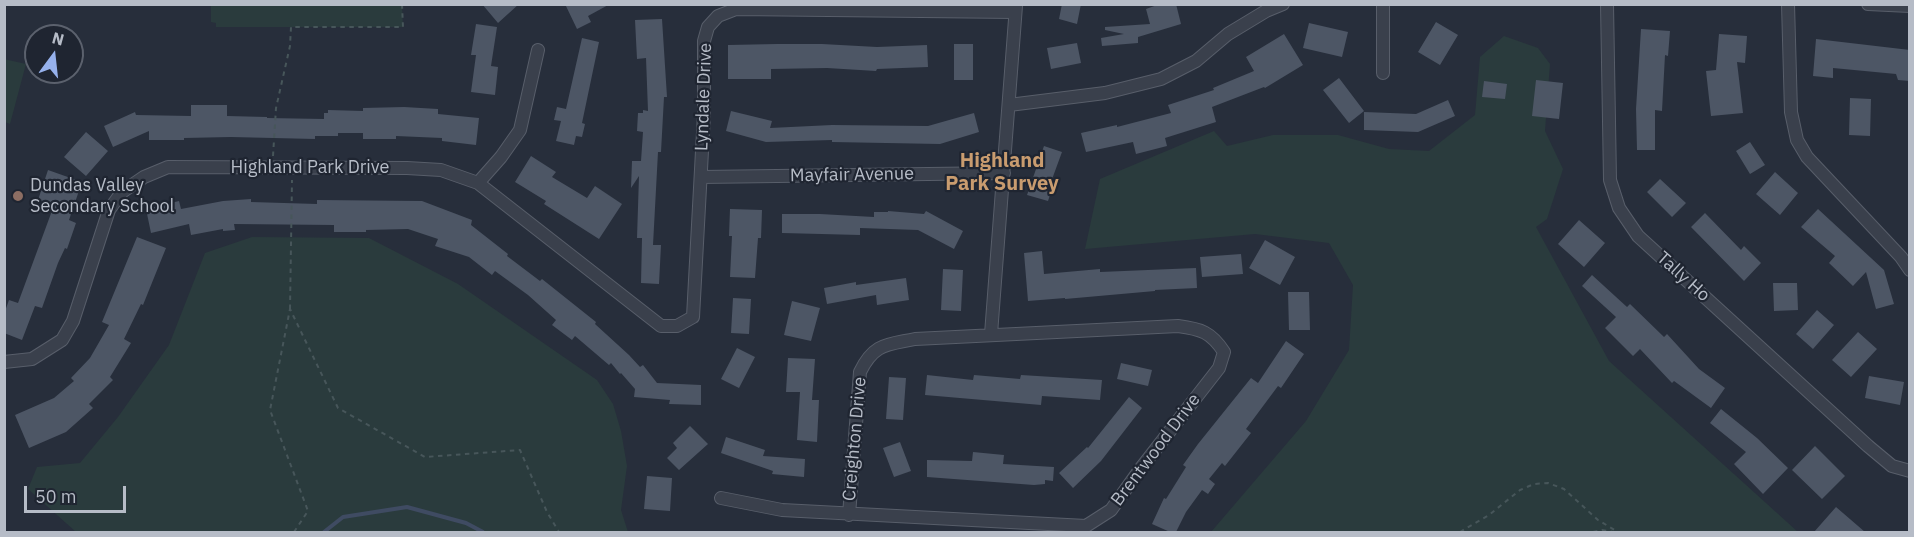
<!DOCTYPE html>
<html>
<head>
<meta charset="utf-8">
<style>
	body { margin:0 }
	#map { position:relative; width:1914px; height:537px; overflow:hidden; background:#272e3b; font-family:"IBM Plex Sans",sans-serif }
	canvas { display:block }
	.frame { position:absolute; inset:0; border:6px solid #b6bcc7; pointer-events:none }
	.north { position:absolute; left:24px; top:24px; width:60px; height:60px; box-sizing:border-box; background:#1f2531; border:2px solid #5b616d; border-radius:50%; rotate:15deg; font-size:16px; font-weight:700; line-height:24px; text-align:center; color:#b6bcc7 }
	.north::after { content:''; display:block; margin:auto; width:21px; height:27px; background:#96b1ec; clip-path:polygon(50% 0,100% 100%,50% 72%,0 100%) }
	.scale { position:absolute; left:24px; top:486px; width:102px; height:27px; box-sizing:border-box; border:3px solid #b6bcc7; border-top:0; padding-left:8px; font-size:18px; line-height:21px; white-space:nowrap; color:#b6bcc7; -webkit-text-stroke:4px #1f2531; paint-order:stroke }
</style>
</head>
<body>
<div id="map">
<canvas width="1914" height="537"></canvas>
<div class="frame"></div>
<div class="north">N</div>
<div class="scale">50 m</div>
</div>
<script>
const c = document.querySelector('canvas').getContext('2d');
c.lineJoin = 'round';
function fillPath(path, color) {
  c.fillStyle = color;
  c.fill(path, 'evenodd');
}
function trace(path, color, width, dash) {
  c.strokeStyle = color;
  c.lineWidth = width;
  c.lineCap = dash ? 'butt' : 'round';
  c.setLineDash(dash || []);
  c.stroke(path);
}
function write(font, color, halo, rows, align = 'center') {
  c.font = font + ' "IBM Plex Sans",sans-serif';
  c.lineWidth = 4.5;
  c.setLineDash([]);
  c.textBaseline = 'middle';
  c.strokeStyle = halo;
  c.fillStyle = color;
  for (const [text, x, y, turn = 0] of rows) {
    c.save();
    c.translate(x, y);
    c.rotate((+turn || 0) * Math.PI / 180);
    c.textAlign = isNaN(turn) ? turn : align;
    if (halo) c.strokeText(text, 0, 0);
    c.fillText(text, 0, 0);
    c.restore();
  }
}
const green = new Path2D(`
	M211 5H402L403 27H216V23L211 22Z
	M1504 36 1538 48 1550 64 1545 131 1563 169 1547 219 1536 227 1609 361 1798 532H1211L1306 421 1349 350 1353 285 1329 243 1255 234 1085 249 1100 179 1214 131 1227 146 1273 135H1338L1389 149 1429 151 1475 115 1480 57Z
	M4 59 26 64 10 124 5 122Z
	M252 237 369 238 458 284 597 380 613 404 621 431 627 466 621 510 628 532H76L28 489 37 467 80 463 118 417 169 345 205 253Z`);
const stream = new Path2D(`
	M324 532 343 517 407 507 466 523 483 532`);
const building = new Path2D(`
	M482 4H519L498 23Z
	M565 4H610L588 16 591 22 577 29Z
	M1062 4H1081L1077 24 1059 19Z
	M1160 4H1176L1181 24 1138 37V43L1102 46 1101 38 1124 34 1105 30V27L1150 24 1146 9Z
	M662 19 667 97H664L661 152H658L653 245H661L659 284 641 283 642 238H637L639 176 631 188 632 161H641L643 132 637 131 638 113H643V110L648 111 646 58 637 59 635 20Z
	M1436 22 1458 35 1440 65 1418 52Z
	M1309 23 1348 32 1342 57 1303 48Z
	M476 24 497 27 491 66 498 67 495 95 471 92 476 55H471Z
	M1641 29 1670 31 1668 56 1665 55 1662 111 1655 110V150H1637L1636 109Z
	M1284 34 1303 65 1265 88 1264 87 1212 107 1216 122 1165 138 1167 146 1136 154 1133 142 1086 152 1081 133 1117 125V127L1171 113 1168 105 1214 90 1213 88 1254 71 1246 57Z
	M1719 34 1747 36 1745 63 1737 62 1743 113 1711 116 1706 71 1716 70Z
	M582 38 599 42 582 123 585 124 582 137 576 136 574 145 556 141 561 121 554 120 557 107 566 109Z
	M1816 39 1910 50V81L1898 80 1896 74 1833 68V78L1813 76Z
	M1077 43 1081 63 1051 69 1047 48Z
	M777 44H822L877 47 927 45 928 67 877 69 876 71 827 68 771 69V79H728V45Z
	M954 44H973V80H954Z
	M1339 78 1364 111 1349 123 1323 90Z
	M1536 80 1563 83 1559 119 1532 116Z
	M1484 81 1507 84 1505 99 1482 97Z
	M1850 98 1871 99 1870 136 1849 135Z
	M1448 100 1455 116 1418 132 1364 130V112L1416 114Z
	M191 105H227V116L267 117V118L324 119V113H328V110L363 111V108L404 107 438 109V114L479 118 476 145 442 141V138L396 136V139H363V133H338V136H315V139L231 137 184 138V140H149V131L113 147 104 126 135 112 136 115 191 116Z
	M731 111 772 121 770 128 832 125 928 126 974 113 979 132 940 144 832 142V140L766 142 726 131Z
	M86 132 108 151 86 176 64 157Z
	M1750 142 1765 165 1750 174 1736 151Z
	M1044 146 1062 152 1051 182 1054 183 1048 201 1027 195Z
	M531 156 556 172 552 177 587 198 595 186 622 204 599 239 544 204 546 201 515 182Z
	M48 170 82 182 69 220 76 223 67 249 65 248 58 263 42 308 35 306 22 340 4 333V314L9 300 18 303 53 208 37 203Z
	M1775 172 1798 193 1780 215 1756 194Z
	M1660 179 1686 203 1672 217 1647 192Z
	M251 199V202L317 204V200L422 201 472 220 471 225 508 254 507 256 540 281 542 279 596 322 595 324 629 355 640 367 643 365 657 383 701 385V405L669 404 670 400 634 397 635 389 621 373 620 374 611 363 609 365 575 336 572 340 552 325 556 320 528 295 495 271 492 275 469 257 435 246 438 239 408 229 366 230V232H334V225L234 224 235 230 223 231V229L191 235 189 224 151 233 146 209 179 201 181 209 223 201Z
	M730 209 762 210 761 238H758L755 278 730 277 732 236H729Z
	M1818 209 1884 270 1894 304 1876 309 1866 272 1853 286 1829 263 1835 256 1801 227Z
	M888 211 924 214 926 211 963 231 954 249 918 230 860 228V235L782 233V214H820L874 217V212H888Z
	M1705 213 1741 250 1744 246 1761 263 1744 281 1691 227Z
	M1579 220 1605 243 1584 267 1558 244Z
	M137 237 166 248 143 305 141 304 124 339 131 343 110 377 113 380 89 404 93 408 66 432 29 448 15 415 54 398 74 381 71 378 90 358 109 325 102 322Z
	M1265 240 1295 257 1280 285 1249 268Z
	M1042 251 1044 274 1100 269V272L1196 268 1197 288 1155 290V291L1065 299V298L1028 301 1024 253Z
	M1241 254 1243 274 1202 277 1200 257Z
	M943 269 963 270 961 311 941 310Z
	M1592 275 1627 307 1630 304 1664 337 1667 334 1699 369 1725 388 1711 408 1674 381 1672 383 1640 349 1633 356 1605 328 1616 317 1582 286Z
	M906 278 909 300 877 305 876 295 827 304 824 288 856 282V285Z
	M1773 283H1797L1798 310 1774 311Z
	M1288 292H1309L1310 330H1289Z
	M733 298 751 299 749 334 731 333Z
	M792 301 820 308 811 341 784 335Z
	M1817 310 1834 325 1813 349 1796 334Z
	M1858 332 1877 349 1851 377 1832 360Z
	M1286 341 1304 354 1281 388 1278 386 1246 429 1251 433 1225 466 1222 463 1209 479 1215 484 1208 494 1202 490 1186 512 1176 532H1170L1152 524 1164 498 1166 499 1186 467 1183 465 1198 444 1251 378 1258 383Z
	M737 348 755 357 739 388 721 379Z
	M788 358 815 359 812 400H819L817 442 797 440 800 392H786Z
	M1121 363 1152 370 1148 386 1117 379Z
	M927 375 973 380 974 375 1020 379 1021 375 1102 380 1100 400 1042 396 1041 405 925 395Z
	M1869 376 1904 382 1900 405 1865 398Z
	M889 377 906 378 903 420 886 419Z
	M1129 397 1142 408 1101 461 1073 488 1059 473 1087 447 1088 448Z
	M1721 409 1757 438 1788 468 1763 494 1734 464 1746 452 1710 423Z
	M690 426 708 444 679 470 667 458 677 448 673 443Z
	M726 437 765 450 763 456 805 459 804 477 772 474 773 471 721 453Z
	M900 442 911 471 894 477 883 448Z
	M1815 446 1845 476 1822 499 1792 470Z
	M973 452 1004 455 1003 464 1054 467 1053 481 1045 480V484L1034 485 927 477V460L972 461Z
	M647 476 672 478 670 511 644 509Z
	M1836 507 1865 532H1814Z`);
const path = new Path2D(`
	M273 156 276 108 290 46 291 27H403L402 4
	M290 309 292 180
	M294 532 308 511 270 410 290 309 338 408 425 457 520 450 547 512 559 532
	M1460 532 1489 515 1520 490 1534 484 1548 483 1564 489 1598 520 1618 532
	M1593 532 1602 530 1613 532`);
const street = new Path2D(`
	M1383 4V73
	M1607 4 1610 180 1619 208 1638 236 1868 446 1892 466 1910 471
	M1788 4 1791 112 1797 140 1807 157 1901 257 1910 270
	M1868 4 1910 6
	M1009 105 1105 93 1161 79 1196 61 1228 34 1266 11 1283 4
	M701 177 1004 173
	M478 183 501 157 520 130 538 50
	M991 334 1016 6
	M4 362 32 359 62 340 73 321 109 210 122 192 144 177 168 167 407 168 441 170 478 183 661 326H677L693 317 704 114V41L708 27 718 16 736 9 1014 12
	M721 498 782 510 1086 526 1111 510 1141 468 1219 368 1224 352C1211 332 1201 329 1178 326L915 339C887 345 874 343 860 372L849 515`);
const markers = [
	[18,196,6,"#8d6e63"]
];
const streetNames = [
	["Lyndale Drive",704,97,-88],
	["Highland Park Drive",310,168],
	["Mayfair Avenue",852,175,-1],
	["Tally Ho",1683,277,42],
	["Creighton Drive",855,439,-85],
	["Brentwood Drive",1156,450,-53]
];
const poiNames = [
	["Dundas Valley",30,186],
	["Secondary School",30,207]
];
const neighbourhoodNames = [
	["Highland",1002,161],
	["Park Survey",1002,184]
];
fillPath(green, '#2a3b3d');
trace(stream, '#3f4b62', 4);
fillPath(building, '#4d5665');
trace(street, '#585e6a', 14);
trace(path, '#47565a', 2, [4.5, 4.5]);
trace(street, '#3a404c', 12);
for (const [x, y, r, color] of markers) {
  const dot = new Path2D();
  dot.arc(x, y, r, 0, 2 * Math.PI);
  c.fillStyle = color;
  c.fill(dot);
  trace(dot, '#1f2531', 2);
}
write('18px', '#b6bcc7', '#1f2531', streetNames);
write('18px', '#b6bcc7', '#1f2531', poiNames, 'left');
write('bold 20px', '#c99c6f', '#1f2531', neighbourhoodNames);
</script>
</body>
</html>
